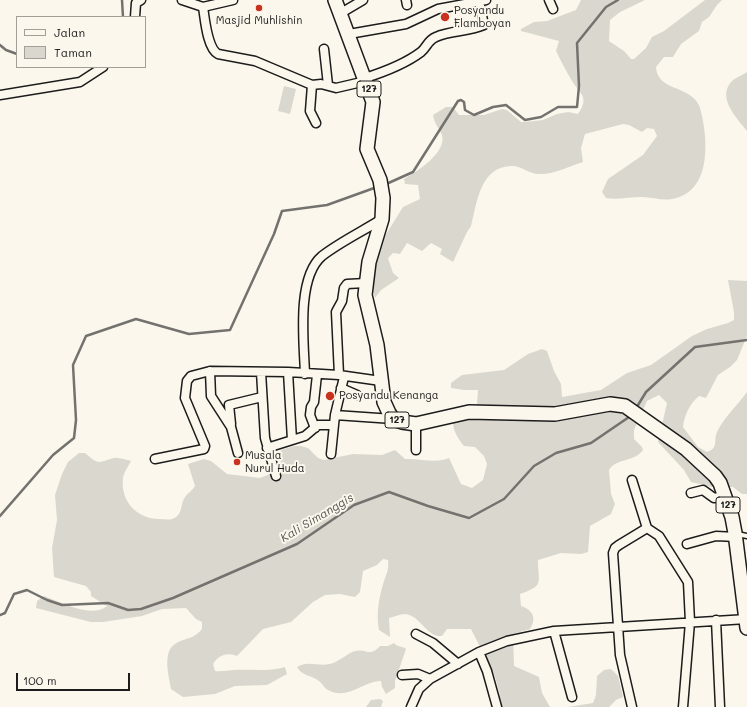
<!DOCTYPE html>
<html>
<head>
<meta charset="utf-8">
<style>
	body { margin:0 }
	#map { position:relative; width:747px; height:707px; overflow:hidden; background:#fbf7ec; font-family:Mali,sans-serif }
	canvas { display:block }
	.legend { position:absolute; left:16px; top:16px; width:130px; height:52px; box-sizing:border-box; background:#fbf7ec; border:1px solid #a29f99; margin:0; padding:5px 7px; list-style:none; font-size:12px; color:#1c1c1c }
	.legend li { display:flex; align-items:center; gap:8px; height:20px }
	.legend b { width:20px; border:1px solid #a29f99 }
	.scale { position:absolute; left:16px; top:673px; width:114px; height:18px; box-sizing:border-box; border:2px solid #1c1c1c; border-top:0; padding-left:5px; font-size:12px; line-height:14px; white-space:nowrap; color:#1c1c1c; -webkit-text-stroke:3px #fbf7ec; paint-order:stroke }
</style>
</head>
<body>
<div id="map">
<canvas width="747" height="707"></canvas>
<ul class="legend">
<li><b style="height:5px;background:#fbf7ec"></b>Jalan</li>
<li><b style="height:11px;background:#dad7ce"></b>Taman</li>
</ul>
<div class="scale">100 m</div>
</div>
<script>
const c = document.querySelector('canvas').getContext('2d');
c.lineJoin = 'round';
function fillPath(path, color) {
  c.fillStyle = color;
  c.fill(path, 'evenodd');
}
function trace(path, color, width, dash) {
  c.strokeStyle = color;
  c.lineWidth = width;
  c.lineCap = dash ? 'butt' : 'round';
  c.setLineDash(dash || []);
  c.stroke(path);
}
function write(font, color, halo, rows, align = 'center') {
  c.font = font + ' Mali,sans-serif';
  c.lineWidth = 4;
  c.setLineDash([]);
  c.textBaseline = 'middle';
  c.strokeStyle = halo;
  c.fillStyle = color;
  for (const [text, x, y, turn = 0] of rows) {
    c.save();
    c.translate(x, y);
    c.rotate((+turn || 0) * Math.PI / 180);
    c.textAlign = isNaN(turn) ? turn : align;
    if (halo) c.strokeText(text, 0, 0);
    c.fillText(text, 0, 0);
    c.restore();
  }
}
const green = new Path2D(`
	M581 0H645L620 12 610 20 609 41 624 51 631 59H634L646 48 652 37 664 31 705 0H722L717 5 709 17 702 22 699 31 681 44 673 57H664L656 67C657 92 693 85 700 108 708 137 713 192 672 199 663 201 652 197 642 197 630 197 617 200 606 198L602 192 608 179 643 155 657 136 654 129 647 128 642 132 629 125 623 124 585 134 581 148 583 162C570 166 555 174 541 174 530 175 522 166 512 166 480 166 477 203 471 226L467 232 453 262 440 254 442 249 431 243 422 251 407 243 400 254 393 253 388 258 393 273 399 278 381 290 375 298 372 286 376 258 380 244 403 207 420 199 418 185 405 184 404 179C416 172 447 153 442 135 439 128 434 123 433 115L446 107H453L459 115H484L502 109 507 110 521 122H525L543 120 557 114 568 112 578 114C590 97 580 94 572 81 566 71 561 61 556 51L559 41 521 31V29L534 22 547 21 576 10Z
	M747 72V131C737 118 715 97 733 80 737 77 743 75 747 72Z
	M284 86 296 89 290 114 278 111Z
	M728 280 747 281V336L737 360 730 367 718 375 706 398 699 396C690 403 684 416 683 427L698 447 707 452C719 448 713 441 717 432 725 416 737 406 747 392V494H742L733 487H712L691 482 684 470 658 442 667 403 659 395 647 401 634 430V439L642 447 643 450C635 462 616 458 609 470L611 494 615 504 611 514 590 526 588 552 581 554 561 553 538 560C538 584 545 585 520 594L521 606C533 610 537 618 530 629L513 634 514 666 539 677 542 693 550 707H490L500 695 495 677 471 629H447L442 636C427 638 420 615 405 614 400 614 394 617 389 618L390 637 379 630C376 614 379 597 384 581 387 573 389 569 388 560L383 559 377 565 363 571 360 592 355 597 340 594 325 595 313 602 291 622 263 629 237 656C226 652 219 655 213 664L215 671C222 672 228 670 234 670 252 669 268 672 285 667L287 674 267 685 235 686 215 694 183 697 171 689C169 677 162 652 175 644 186 637 193 640 202 629V622L196 619 186 608 162 609 142 616 103 622H91L36 608 37 601 44 596C61 602 91 619 107 606L91 596V592L86 586 54 577 52 548 57 520 55 495 62 474 68 462 79 453H85C100 466 98 462 114 458 119 457 126 460 131 461 128 467 124 472 123 478 120 501 137 519 159 519 165 519 171 521 176 517 183 512 180 504 185 497 188 493 192 491 195 486L188 464 204 459 211 461 227 474 260 478 280 470 281 450 294 446H301L308 448 318 458 324 460 353 454 382 455 395 450 405 459C419 458 436 464 449 458L461 484 472 488 483 480 487 464 484 456 475 447 464 446C453 432 451 425 455 408L477 404 478 390H464L451 388V383L462 375 504 370 528 354 542 349 547 351 554 371 561 384 562 397 601 390 627 373 651 365 692 336 707 329 728 323 734 320V312Z
	M394 643C397 647 402 646 406 649L395 681V688L386 694 382 687 381 681C362 681 348 701 328 690 324 688 323 684 319 681 311 675 302 676 297 667 308 660 318 667 330 664 339 662 346 654 355 651 367 648 369 658 380 646H388Z
	M611 669 618 676 623 697 616 700 609 707H568L593 703 596 695 597 676 604 670Z
	M380 699 383 701 381 707H366L371 700Z`);
const stream = new Path2D(`
	M122 0 123 17
	M0 45 6 50 17 54
	M384 185 413 172 458 101 461 100 464 102 465 110 474 115 493 107 506 105 525 120 541 117 558 107H577L579 86 577 43 606 7 618 0
	M635 410 646 392 695 347 747 340
	M0 516 53 455 74 438 76 420 73 365 86 336 136 319 189 334 230 330 274 234 282 211 327 205 377 187
	M0 615 5 613 14 594 27 590 47 600 62 605 108 603 128 610 141 609 173 598 297 544 354 505 389 492 428 506 469 518 504 499 534 466 556 453 591 443 632 415`);
const lane = new Path2D(`
	M737 534 747 536`);
const street = new Path2D(`
	M182 0 203 7 233 0
	M406 0 407 5
	M549 0 553 9
	M203 7C205 19 207 48 218 54L255 61 312 85 321 84 336 88 366 81
	M341 13 363 0
	M135 17 136 3 141 0
	M349 34 406 24 438 9 486 0
	M324 49 328 85
	M365 78C384 72 405 64 421 52 427 47 428 40 436 37 451 30 469 32 484 25L479 1
	M312 85 310 111 316 123
	M0 95 80 82 103 67
	M210 371 211 396 231 427 238 453
	M261 372 265 438 276 476
	M288 372 292 440
	M305 374C304 343 296 278 322 256 340 242 363 231 382 219
	M339 375 336 312 342 301 344 288 347 284 366 283
	M341 388 357 395
	M335 415 393 419
	M231 424 229 405 262 397
	M416 424V450
	M315 428 310 415 311 407 314 402 317 375
	M267 448 305 436 318 425H334
	M331 454 335 415 344 377
	M155 459 204 449 205 446 185 398 187 381 191 376 210 371 288 372 339 375 381 381
	M632 480 647 528 659 536 688 582 690 622 683 707
	M691 493 703 490 714 498 725 496
	M687 544 716 536 736 537
	M716 620 720 707
	M554 631 572 697
	M416 634 433 643 458 664
	M479 652 487 671 497 707
	M402 675 418 674 430 679
	M411 707 419 689 430 679 479 652 507 641 554 631 747 619
	M632 707 620 655 613 553 615 548 619 545 647 528`);
const primary = new Path2D(`
	M335 0 373 102 367 149 380 180 383 198 382 219 369 262 365 295 377 345 384 402 389 413 393 419 402 422 416 424 469 412 555 414 610 404 625 406 686 449 715 476 720 483 732 517 735 533 747 628`);
const markers = [
	[259,8,4,"#c8321e"],
	[445,17,5,"#c8321e"],
	[330,396,5,"#c8321e"],
	[237,462,4,"#c8321e"]
];
const shields = [
	[369,89,24],
	[397,420,24],
	[728,505,24]
];
const shieldNames = [
	["127",369,89],
	["127",397,420],
	["127",728,505]
];
const poiNames = [
	["Posyandu",454,11],
	["Flamboyan",454,24],
	["Masjid Muhlishin",259,21,"center"],
	["Posyandu Kenanga",339,396],
	["Musala",245,456],
	["Nurul Huda",245,469]
];
const waterNames = [
	["Kali Simanggis",317,518,-31]
];
fillPath(green, '#dad7ce');
trace(stream, '#74726e', 2.5);
trace(lane, '#1c1c1c', 7);
trace(street, '#1c1c1c', 11);
trace(primary, '#1c1c1c', 16);
trace(lane, '#fbf7ec', 4);
trace(street, '#fbf7ec', 8);
trace(primary, '#fbf7ec', 13);
for (const [x, y, r, color] of markers) {
  const dot = new Path2D();
  dot.arc(x, y, r, 0, 2 * Math.PI);
  c.fillStyle = color;
  c.fill(dot);
  trace(dot, '#fbf7ec', 1.5);
}
for (const [x, y, w] of shields) {
  const box = new Path2D();
  box.roundRect(x - w / 2, y - 8, w, 16, 3);
  c.fillStyle = '#fbf7ec';
  c.fill(box);
  trace(box, '#1c1c1c', 1);
}
write('bold 10px', '#1c1c1c', null, shieldNames);
write('11px', '#1c1c1c', '#fbf7ec', poiNames, 'left');
write('italic 12px', '#575653', '#fbf7ec', waterNames);
</script>
</body>
</html>
